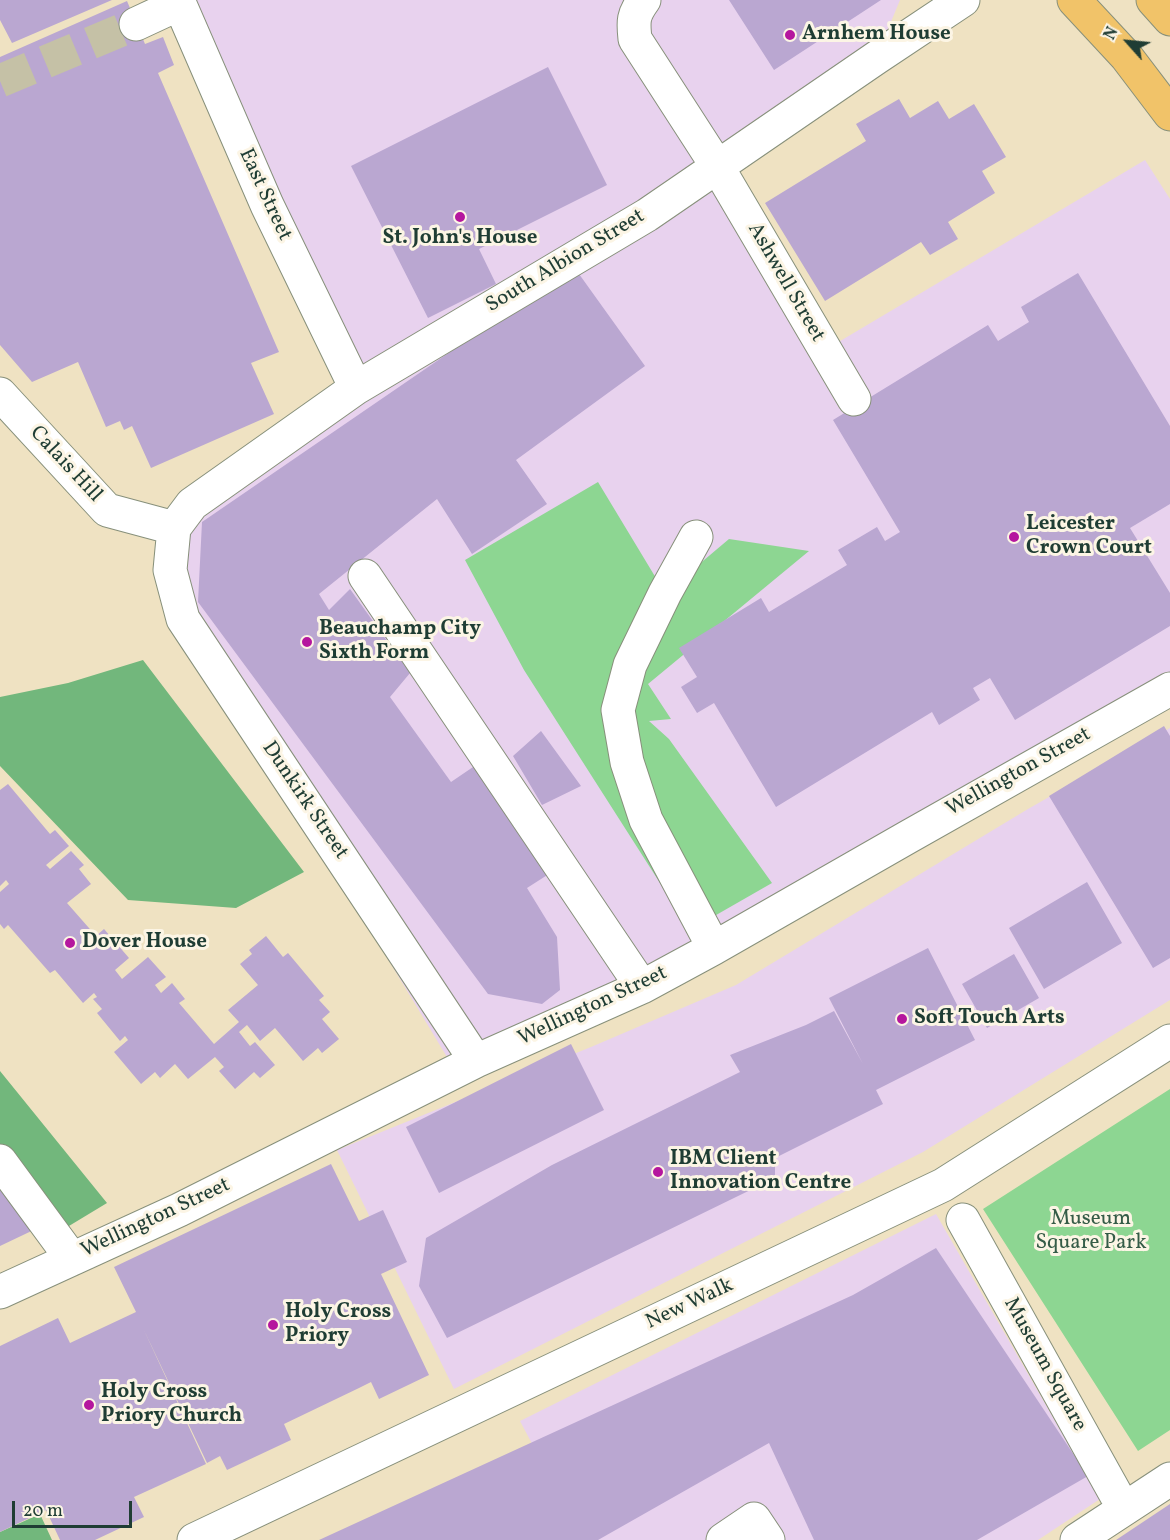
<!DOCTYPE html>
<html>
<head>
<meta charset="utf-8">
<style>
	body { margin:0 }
	#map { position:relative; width:1170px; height:1540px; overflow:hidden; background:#efe2c2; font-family:Vollkorn,serif }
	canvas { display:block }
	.north { position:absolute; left:1098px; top:12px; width:60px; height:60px; -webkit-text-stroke:4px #fcf5e5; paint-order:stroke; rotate:297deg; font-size:16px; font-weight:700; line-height:24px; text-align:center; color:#1f3d34 }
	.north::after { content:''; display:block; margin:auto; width:21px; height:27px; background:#1f3d34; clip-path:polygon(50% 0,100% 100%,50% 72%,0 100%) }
	.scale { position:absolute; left:12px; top:1501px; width:120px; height:27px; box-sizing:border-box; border:3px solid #1f3d34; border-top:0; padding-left:8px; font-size:18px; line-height:21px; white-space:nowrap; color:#1f3d34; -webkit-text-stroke:4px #fcf5e5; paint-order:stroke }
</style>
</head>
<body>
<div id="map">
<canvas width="1170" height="1540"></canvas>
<div class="north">N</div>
<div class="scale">20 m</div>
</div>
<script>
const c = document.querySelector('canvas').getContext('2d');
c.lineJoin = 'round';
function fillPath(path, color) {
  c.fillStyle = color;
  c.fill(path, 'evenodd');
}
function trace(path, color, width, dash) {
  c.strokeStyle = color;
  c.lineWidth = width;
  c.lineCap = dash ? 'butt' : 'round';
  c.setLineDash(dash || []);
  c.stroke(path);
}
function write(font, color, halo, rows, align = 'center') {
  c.font = font + ' Vollkorn,serif';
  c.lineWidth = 6;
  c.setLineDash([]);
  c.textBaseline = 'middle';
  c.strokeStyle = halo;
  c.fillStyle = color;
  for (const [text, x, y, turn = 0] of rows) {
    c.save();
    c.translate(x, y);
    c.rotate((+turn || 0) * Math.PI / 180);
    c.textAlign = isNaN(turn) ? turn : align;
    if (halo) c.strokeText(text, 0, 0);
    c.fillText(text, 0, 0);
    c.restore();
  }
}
const built = new Path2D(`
	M178 0H900L876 58 717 166 825 350 1145 160 1170 199V698L714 948 450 1062 183 619 174 528 356 388Z
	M1170 728V1000L923 1152 454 1389 337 1150 591 1047 736 985 1028 809Z
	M936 1214 1100 1499 1038 1540H583L520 1421Z`);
const green = new Path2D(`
	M598 482 665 593 729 539 809 551 648 684 671 719 649 721 669 739 772 883 690 930 524 670 465 560Z
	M1170 1089V1430L1138 1451 983 1209Z`);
const forest = new Path2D(`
	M143 660 304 872 236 908 128 900 0 766V697L68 683Z
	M0 1071 107 1203 64 1229 0 1147Z
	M40 1514 52 1540H0V1532Z`);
const building = new Path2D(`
	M0 0H112L12 43 0 20Z
	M729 0H881L774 70Z
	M127 1 145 44 163 37 174 65 158 73 279 352 251 363 274 414 151 468 132 426 124 430 120 421 106 427 78 362 32 382 0 345V57Z
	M548 67 607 185 479 249 496 284 428 318 351 166Z
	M899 99 910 118 938 101 949 119 974 104 1006 157 982 171 995 193 948 222 958 239 930 255 921 242 825 301 765 203 866 141 856 124Z
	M574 267 645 366 516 460 547 504 472 554 437 499 319 594 329 610 350 589 410 673 390 697 451 782 476 765 552 872 527 888 557 937 560 990 542 1004 488 994 198 602 202 522Z
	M1078 273 1170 426V504L1130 528 1170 593V626L1015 720 990 678 973 688 980 700 939 725 932 712 776 807 714 703 697 713 681 687 697 677 679 648 761 598 769 612 847 565 838 550 877 527 885 541 900 532 833 420 988 325 998 341 1029 322 1021 307Z
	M1164 726 1170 736V958L1153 968 1049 796Z
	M541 731 581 786 542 805 513 756Z
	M8 784 50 834 55 830 69 846 46 865 50 869 71 851 84 865 79 869 91 884 67 903 96 936 104 929 129 958 115 970 122 979 148 957 166 977 155 985 161 993 172 983 185 999 179 1003 214 1044 239 1022 228 1010 258 985 240 964 252 954 249 950 266 936 283 957 288 953 324 996 319 1000 330 1012 322 1019 339 1039 322 1053 318 1048 303 1061 275 1028 260 1041 247 1025 239 1032 250 1046 255 1042 275 1065 260 1078 254 1072 235 1089 219 1071 224 1067 215 1057 188 1079 175 1064 160 1078 155 1072 141 1084 114 1052 128 1040 125 1036 120 1041 97 1013 102 1009 93 999 97 997 94 993 83 1003 55 970 50 973 8 925 4 929 0 924V892L9 884 6 880 0 886V790Z
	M1087 882 1122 943 1044 989 1009 928Z
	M928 948 975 1040 876 1090 883 1104 775 1158V1178L447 1338 419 1286 426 1238 552 1165 740 1072 730 1055 806 1025 834 1011 863 1064 829 998Z
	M1014 954 1039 998 987 1028 962 984Z
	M571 1044 604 1110 439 1193 406 1127Z
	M331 1164 359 1221 383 1210 407 1262 381 1274 429 1375 379 1399 371 1382 359 1388 284 1424 291 1440 227 1470 220 1456 207 1463 143 1328 206 1464 134 1497 144 1517 95 1540H60L46 1510 0 1532V1346L58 1318 70 1343 136 1312 114 1267Z
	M0 1174 42 1226 0 1246Z
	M936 1248 1088 1476 977 1540H814L769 1443 598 1540H319L853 1295Z
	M1170 1504V1540H1116Z`);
const minorTunnel = new Path2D(`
	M0 81 136 24`);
const minor = new Path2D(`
	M178 0 267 205 356 388
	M644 0C633 15 633 21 635 39L717 166 854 399
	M136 24 179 4
	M0 394 107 510 174 528
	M174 528 192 504 356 388 647 215 876 58 963 0
	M174 528 170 570 183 619 476 1061
	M696 537 665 593 630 665 618 710 627 762 646 820 714 948
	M365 576 642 987
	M0 1161 72 1259
	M963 1220 1124 1509
	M0 1292 179 1210 476 1061 642 987 714 948 908 837 1170 689
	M194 1540 943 1185 1170 1041
	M723 1540 754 1519 768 1540
	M1077 1540 1170 1479`);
const major = new Path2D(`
	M1074 0 1126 56 1170 114
	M1153 0 1170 19`);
const markers = [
	[790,35,6,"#b5179e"],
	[460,217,6,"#b5179e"],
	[1014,537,6,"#b5179e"],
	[307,642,6,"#b5179e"],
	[70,943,6,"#b5179e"],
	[902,1019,6,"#b5179e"],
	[658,1172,6,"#b5179e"],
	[273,1325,6,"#b5179e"],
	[89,1405,6,"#b5179e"]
];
const poiNames = [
	["Arnhem House",802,35],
	["St. John's House",460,239,"center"],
	["Leicester",1026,525],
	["Crown Court",1026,549],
	["Beauchamp City",319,630],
	["Sixth Form",319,654],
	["Dover House",82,943],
	["Soft Touch Arts",914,1019],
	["IBM Client",670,1160],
	["Innovation Centre",670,1184],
	["Holy Cross",285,1313],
	["Priory",285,1337],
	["Holy Cross",101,1393],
	["Priory Church",101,1417]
];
const streetNames = [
	["East Street",264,195,65],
	["South Albion Street",566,262,-31],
	["Ashwell Street",785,283,60],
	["Calais Hill",65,465,47],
	["Wellington Street",1019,773,-29],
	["Dunkirk Street",304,801,56],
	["Wellington Street",593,1007,-25],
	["Wellington Street",156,1219,-25],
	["New Walk",690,1305,-25],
	["Museum Square",1044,1365,61]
];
const parkNames = [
	["Museum",1091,1220],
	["Square Park",1091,1244]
];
fillPath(built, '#e8d2ee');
fillPath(green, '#8dd692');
fillPath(forest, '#72b77c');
fillPath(building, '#baa7d1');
trace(minorTunnel, '#c5c1a6', 33, [33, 16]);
trace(minor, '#87907b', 35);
trace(major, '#87907b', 35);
trace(minor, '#fff', 33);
trace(major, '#f1c369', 33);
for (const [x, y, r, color] of markers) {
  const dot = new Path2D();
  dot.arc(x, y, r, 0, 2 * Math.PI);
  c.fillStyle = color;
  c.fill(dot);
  trace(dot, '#fcf5e5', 2);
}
write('bold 21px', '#1f3d34', '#fcf5e5', poiNames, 'left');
write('21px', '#1f3d34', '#fcf5e5', streetNames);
write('21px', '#355c47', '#fcf5e5', parkNames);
</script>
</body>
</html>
